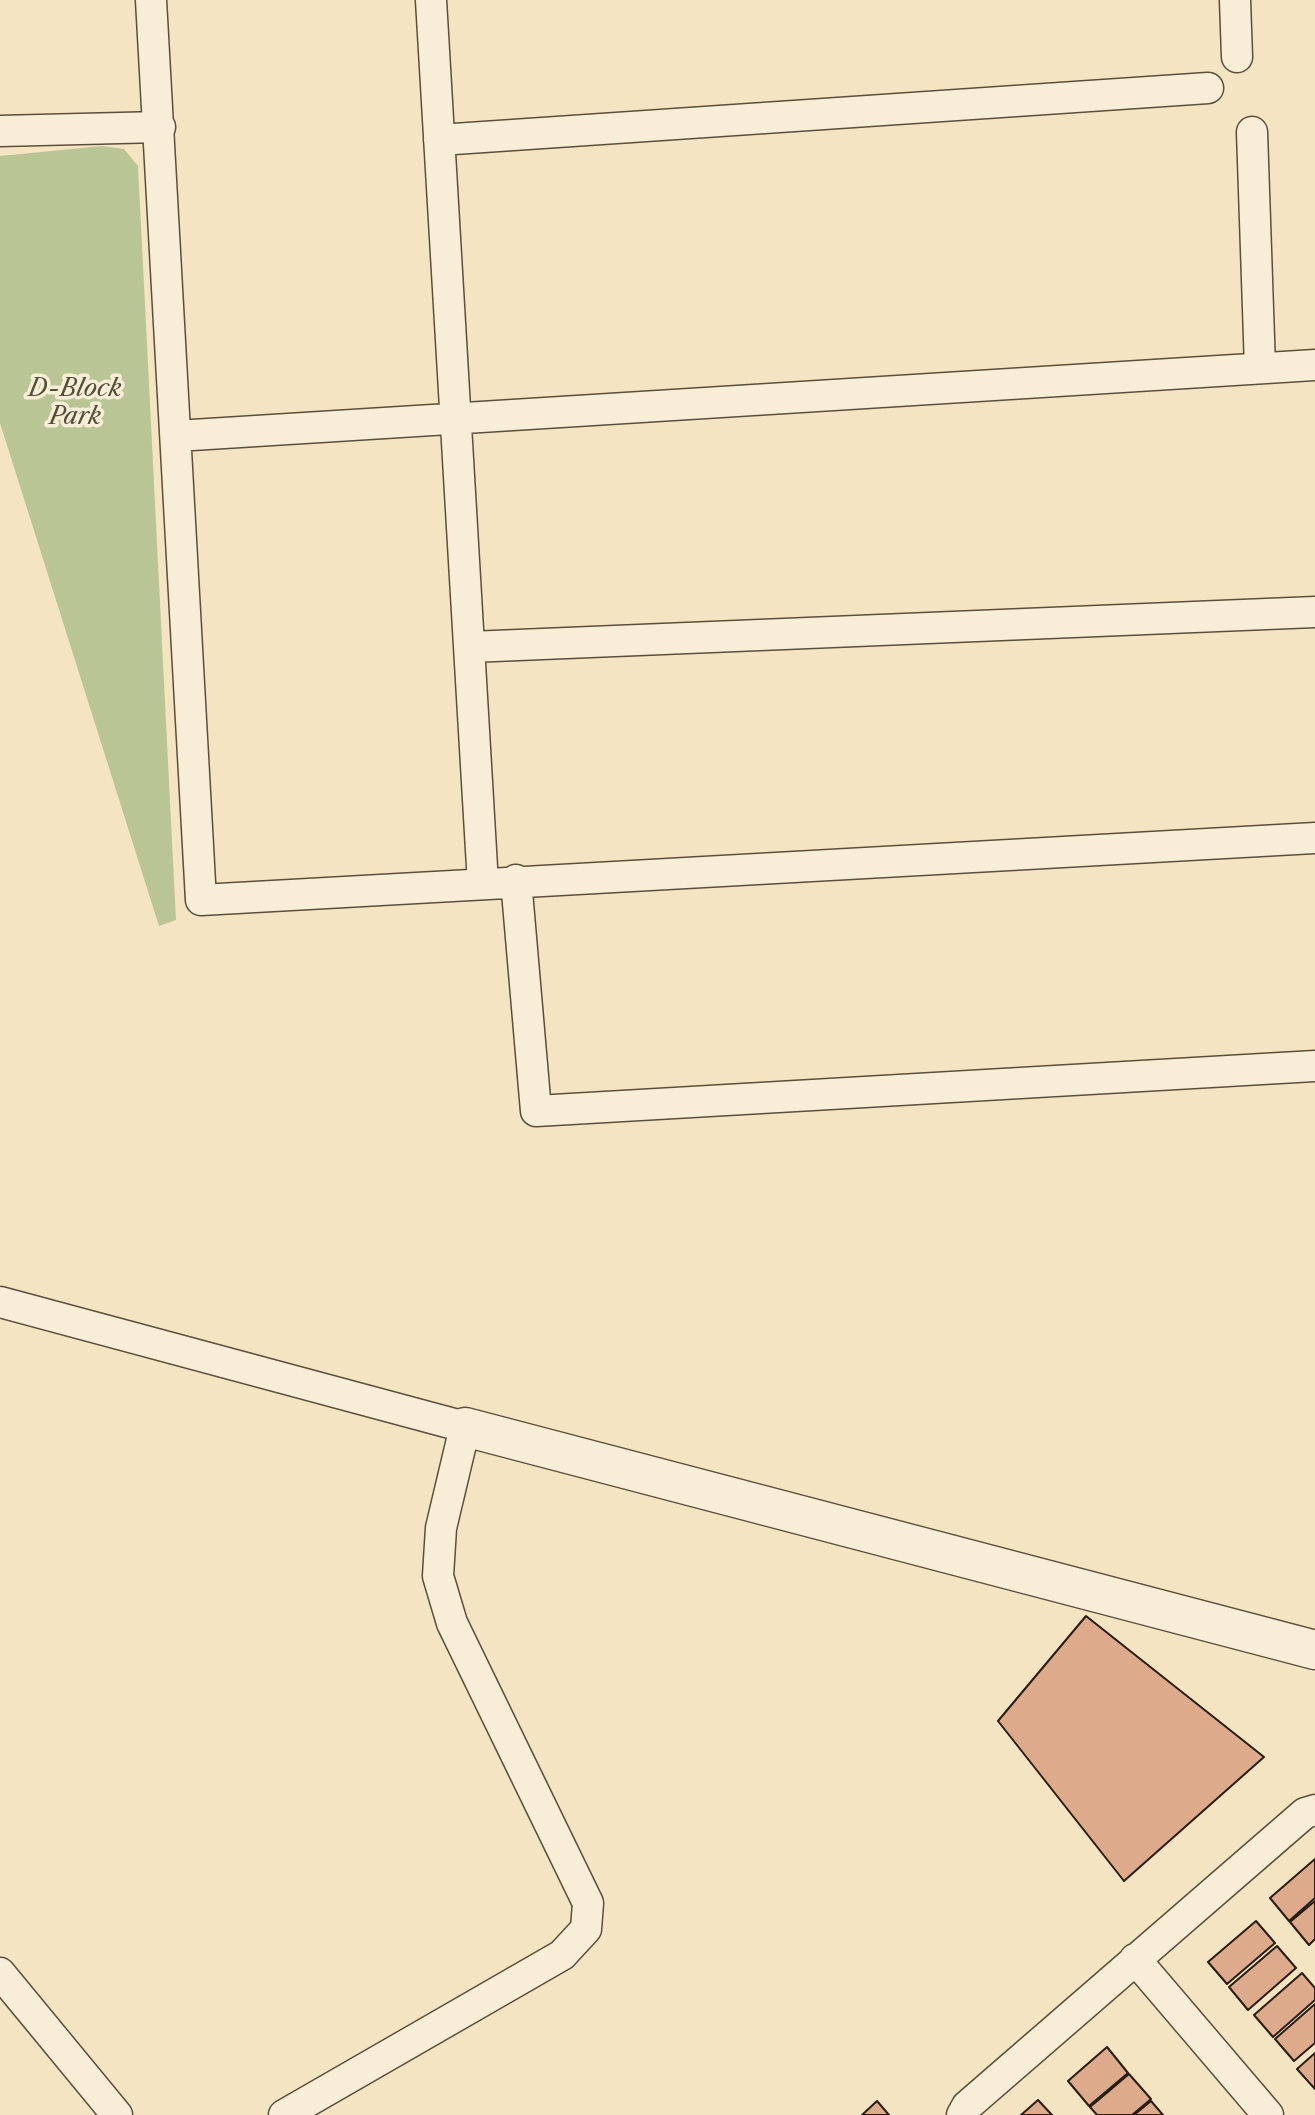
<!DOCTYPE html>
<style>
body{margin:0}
canvas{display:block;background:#f5e4c2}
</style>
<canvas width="1315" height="2115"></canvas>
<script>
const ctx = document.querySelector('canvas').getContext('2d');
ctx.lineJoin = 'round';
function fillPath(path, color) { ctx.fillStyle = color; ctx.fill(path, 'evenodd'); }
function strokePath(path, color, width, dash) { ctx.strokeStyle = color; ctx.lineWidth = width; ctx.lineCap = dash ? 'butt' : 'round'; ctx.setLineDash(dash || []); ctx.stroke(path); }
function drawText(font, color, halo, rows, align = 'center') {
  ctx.font = font + ' "Libre Caslon Text",serif'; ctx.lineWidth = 7; ctx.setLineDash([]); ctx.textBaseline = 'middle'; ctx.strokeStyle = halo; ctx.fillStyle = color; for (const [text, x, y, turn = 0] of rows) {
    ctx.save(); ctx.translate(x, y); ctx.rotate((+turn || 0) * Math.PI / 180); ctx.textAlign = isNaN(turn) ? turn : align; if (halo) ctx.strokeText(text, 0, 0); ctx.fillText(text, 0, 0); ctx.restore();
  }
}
fillPath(new Path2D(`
 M 102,146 L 124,149 L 138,166 L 176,920 L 159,926 L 0,423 L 0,156 Z`), '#bac595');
const building = new Path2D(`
 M 1086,1616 L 1264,1757 L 1124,1881 L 998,1721 Z
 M 1315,1859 L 1315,1898 L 1289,1921 L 1270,1898 Z
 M 1315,1901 L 1315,1939 L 1309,1945 L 1290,1922 Z
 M 1256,1921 L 1275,1943 L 1227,1984 L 1208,1962 Z
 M 1277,1946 L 1296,1968 L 1248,2010 L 1229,1987 Z
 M 1302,1973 L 1315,1988 L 1315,2000 L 1273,2037 L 1254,2015 Z
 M 1315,2004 L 1315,2043 L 1294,2061 L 1275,2039 Z
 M 1107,2047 L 1128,2073 L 1089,2106 L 1068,2081 Z
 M 1315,2053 L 1315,2089 L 1297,2069 Z
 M 1129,2074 L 1151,2099 L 1132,2115 L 1097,2115 L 1090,2107 Z
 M 1038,2100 L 1052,2115 L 1021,2115 Z
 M 877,2101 L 889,2115 L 862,2115 Z
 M 1151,2101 L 1163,2115 L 1134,2115 Z`);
fillPath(building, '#ddaa8c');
strokePath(building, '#291c10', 2);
const minor = new Path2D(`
 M 151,0 L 201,900 L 1315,838
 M 431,0 L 483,884
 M 1235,0 L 1237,57
 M 0,131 L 160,127
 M 1252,132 L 1260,368
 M 439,140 L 1208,88
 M 176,436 L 1315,365
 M 470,647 L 1315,612
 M 516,880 L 536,1111 L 1315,1066
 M 0,1302 L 465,1427 L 441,1528 L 438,1576 L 452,1623 L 588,1903 L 586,1929 L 562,1955 L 284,2115
 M 1135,1959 L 1268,2115
 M 0,1973 L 117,2115
 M 962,2115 L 967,2106 L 1305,1813 L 1315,1810`);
const tertiary = new Path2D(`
 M 465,1427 L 1315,1650`);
strokePath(minor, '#5c4e3c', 33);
strokePath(tertiary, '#5c4e3c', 41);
strokePath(minor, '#f8edd7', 30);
strokePath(tertiary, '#f8edd7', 38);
drawText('italic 24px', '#544f38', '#f8edd7', [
 ["D-Block",75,389],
 ["Park",75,417]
]);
</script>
